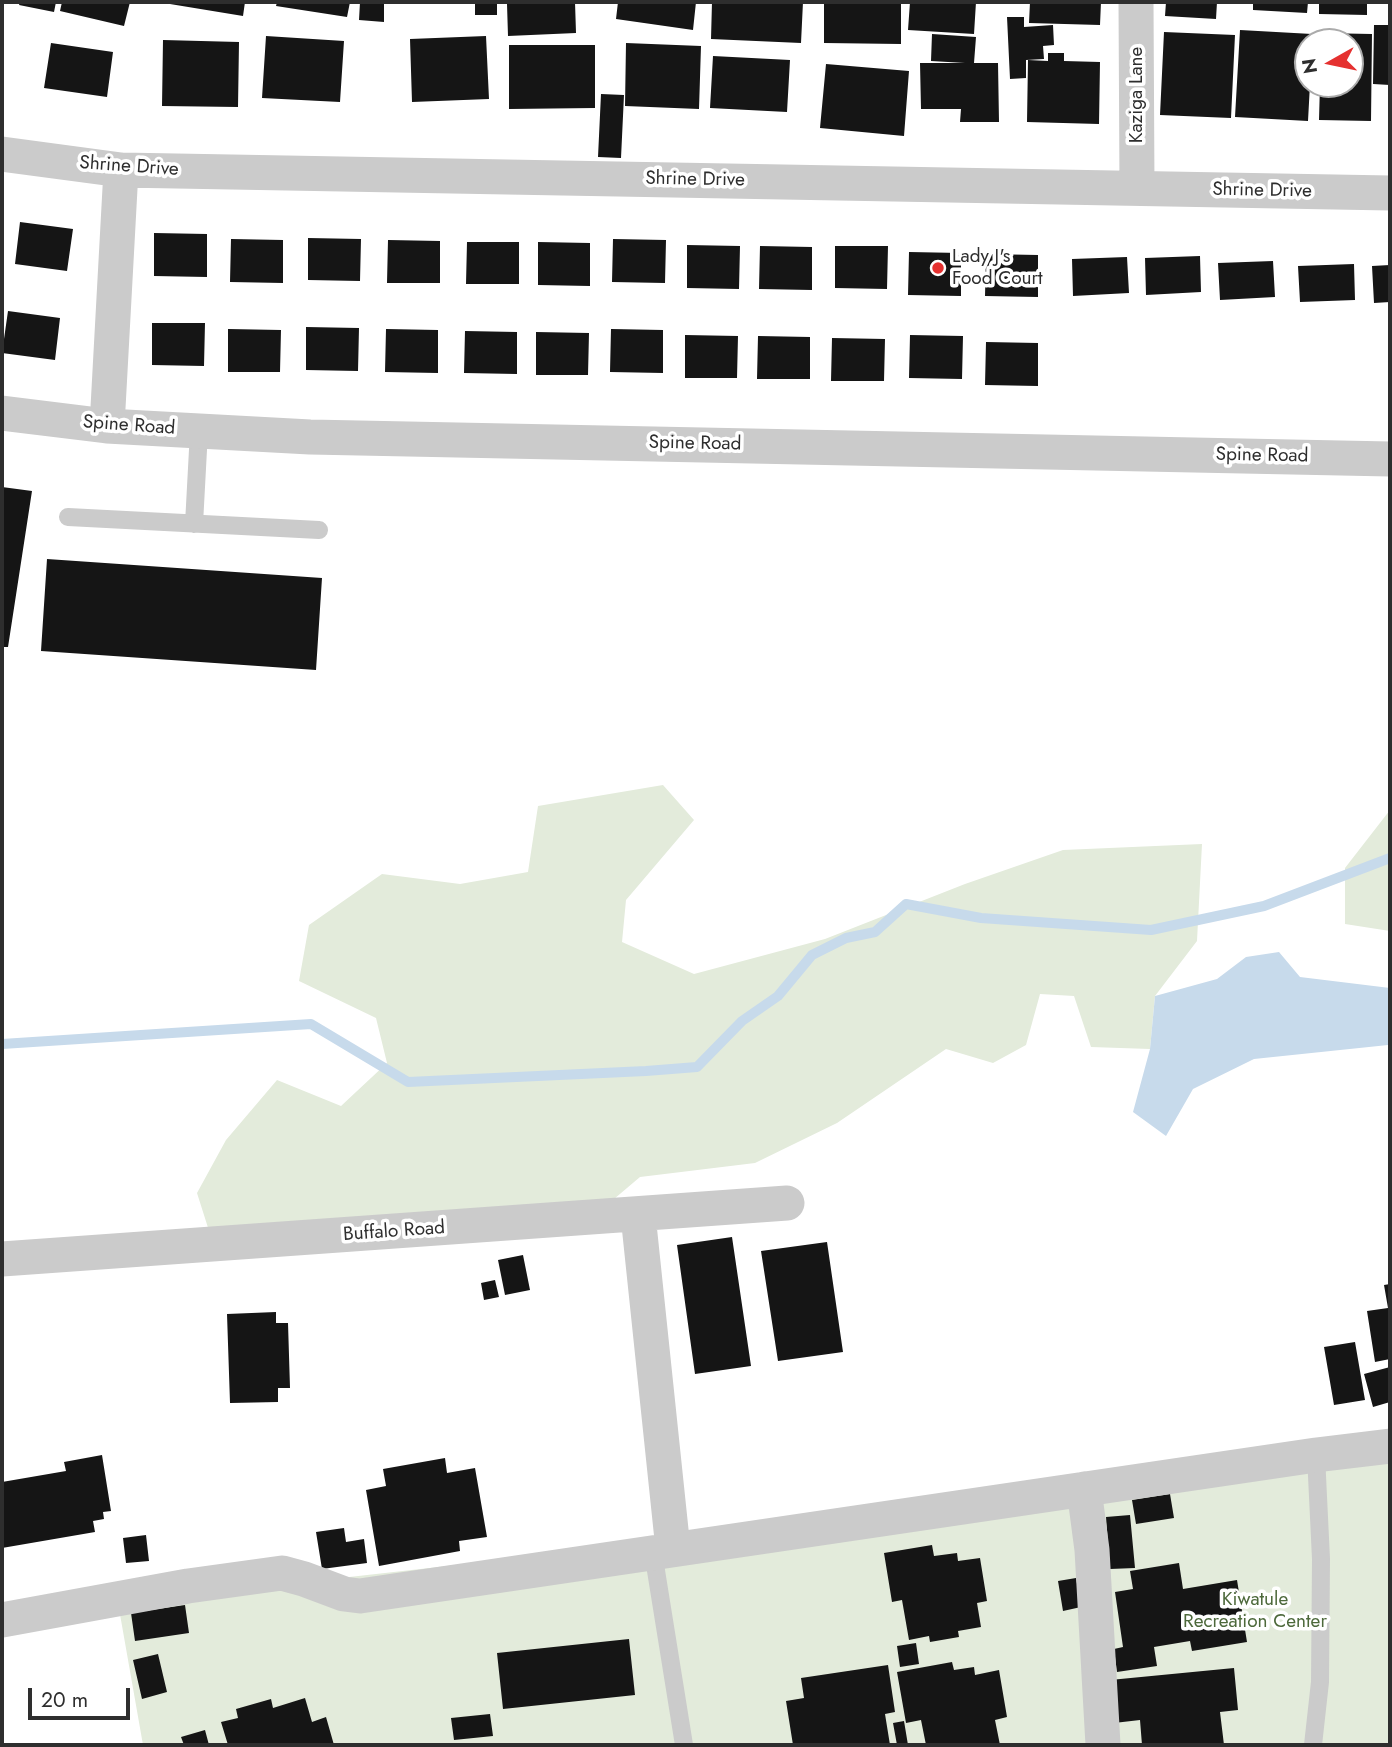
<!DOCTYPE html>
<style>
body{margin:0}
#map{position:relative;width:1392px;height:1747px;overflow:hidden;background:#fff;font-family:Jost,sans-serif}
canvas{display:block}
.frame{position:absolute;inset:0;border:4px solid #2e2e2e;pointer-events:none}
.north{position:absolute;left:1294px;top:28px;width:70px;height:70px;box-sizing:border-box;background:#fff;border:2px solid #ababab;border-radius:50%;rotate:261deg;font-size:19px;font-weight:700;line-height:28px;text-align:center;color:#2e2e2e}
.north::after{content:'';display:block;margin:auto;width:24px;height:32px;background:#e53130;clip-path:polygon(50% 0,100% 100%,50% 72%,0 100%)}
.scale{position:absolute;left:28px;top:1688px;width:102px;height:32px;box-sizing:border-box;border:4px solid #2e2e2e;border-top:0;padding-left:9px;font-size:21px;line-height:24px;white-space:nowrap;color:#2e2e2e;-webkit-text-stroke:5px #fff;paint-order:stroke}
</style>
<div id="map">
<canvas width="1392" height="1747"></canvas>
<div class="frame"></div>
<div class="north">N</div>
<div class="scale">20 m</div>
</div>
<script>
const ctx = document.querySelector('canvas').getContext('2d');
ctx.lineJoin = 'round';
function fillPath(path, color) { ctx.fillStyle = color; ctx.fill(path, 'evenodd'); }
function strokePath(path, color, width, dash) { ctx.strokeStyle = color; ctx.lineWidth = width; ctx.lineCap = dash ? 'butt' : 'round'; ctx.setLineDash(dash || []); ctx.stroke(path); }
function drawText(font, color, halo, rows, align = 'center') {
  ctx.font = font + ' Jost,sans-serif'; ctx.lineWidth = 7; ctx.setLineDash([]); ctx.textBaseline = 'middle'; ctx.strokeStyle = halo; ctx.fillStyle = color; for (const [text, x, y, turn = 0] of rows) {
    ctx.save(); ctx.translate(x, y); ctx.rotate((+turn || 0) * Math.PI / 180); ctx.textAlign = isNaN(turn) ? turn : align; if (halo) ctx.strokeText(text, 0, 0); ctx.fillText(text, 0, 0); ctx.restore();
  }
}
fillPath(new Path2D(`
 M 663,785 L 694,820 L 626,900 L 622,942 L 694,974 L 825,939 L 965,884 L 1063,850 L 1202,844 L 1197,941 L 1155,996 L 1150,1049 L 1091,1047 L 1074,996 L 1040,994 L 1026,1045 L 993,1063 L 946,1049 L 837,1123 L 755,1163 L 640,1177 L 614,1199 L 210,1234 L 197,1193 L 226,1140 L 277,1080 L 341,1106 L 387,1063 L 376,1018 L 299,981 L 309,925 L 382,874 L 460,884 L 528,872 L 538,806 Z
 M 1390,810 L 1390,931 L 1345,924 L 1345,868 Z
 M 1390,1460 L 1390,1745 L 143,1745 L 118,1603 Z`), '#e3ebdb');
fillPath(new Path2D(`
 M 1279,952 L 1300,977 L 1390,988 L 1390,1041 L 1388,1045 L 1254,1059 L 1193,1089 L 1166,1136 L 1133,1112 L 1150,1049 L 1155,996 L 1217,979 L 1246,957 Z`), '#c7daeb');
strokePath(new Path2D(`
 M 2,1044 L 311,1024 L 408,1082 L 646,1071 L 697,1067 L 742,1021 L 778,996 L 812,955 L 846,938 L 875,932 L 906,904 L 981,918 L 1151,930 L 1264,906 L 1390,858`), '#c7daeb', 10);
fillPath(new Path2D(`
 M 20,2 L 56,2 L 54,12 L 19,5 Z
 M 62,2 L 130,2 L 124,26 L 60,11 Z
 M 170,2 L 245,2 L 243,16 L 170,4 Z
 M 277,2 L 350,2 L 347,17 L 276,6 Z
 M 360,2 L 384,2 L 384,22 L 359,20 Z
 M 475,2 L 497,2 L 497,15 L 475,15 Z
 M 569,2 L 575,2 L 576,33 L 508,36 L 507,4 Z
 M 618,2 L 696,2 L 693,30 L 616,19 Z
 M 712,2 L 803,2 L 801,43 L 711,39 Z
 M 824,2 L 901,2 L 901,44 L 824,43 Z
 M 910,2 L 976,2 L 974,34 L 908,30 Z
 M 1030,2 L 1101,2 L 1100,25 L 1029,23 Z
 M 1166,2 L 1217,2 L 1216,19 L 1165,16 Z
 M 1253,2 L 1308,2 L 1307,13 L 1253,10 Z
 M 1319,2 L 1367,2 L 1367,15 L 1319,14 Z
 M 1007,17 L 1024,17 L 1024,27 L 1053,25 L 1054,45 L 1043,46 L 1044,59 L 1026,60 L 1026,78 L 1010,79 Z
 M 1374,25 L 1390,25 L 1390,85 L 1373,84 Z
 M 1240,30 L 1312,34 L 1312,42 L 1308,42 L 1308,84 L 1310,84 L 1308,121 L 1235,117 Z
 M 1164,32 L 1235,35 L 1231,118 L 1160,115 Z
 M 1321,33 L 1372,34 L 1371,121 L 1319,120 L 1320,84 L 1350,84 L 1350,42 L 1321,42 Z
 M 932,34 L 976,37 L 974,63 L 998,63 L 999,122 L 960,122 L 961,109 L 921,109 L 920,63 L 965,63 L 931,61 Z
 M 266,36 L 344,41 L 340,102 L 262,98 Z
 M 486,36 L 489,99 L 412,102 L 410,39 Z
 M 163,40 L 239,42 L 238,107 L 162,106 Z
 M 51,43 L 113,52 L 107,97 L 44,88 Z
 M 626,43 L 701,46 L 699,109 L 625,106 Z
 M 509,45 L 595,45 L 595,108 L 509,109 Z
 M 1048,53 L 1064,53 L 1064,61 L 1100,62 L 1099,124 L 1027,122 L 1028,60 L 1048,61 Z
 M 713,56 L 790,60 L 787,112 L 710,108 Z
 M 826,64 L 909,71 L 904,136 L 820,128 Z
 M 601,94 L 624,95 L 621,158 L 598,157 Z
 M 20,222 L 73,229 L 67,271 L 15,264 Z
 M 154,233 L 207,234 L 207,277 L 154,276 Z
 M 308,238 L 361,239 L 360,281 L 308,280 Z
 M 231,239 L 283,240 L 283,283 L 230,282 Z
 M 613,239 L 666,240 L 665,283 L 612,282 Z
 M 388,240 L 440,241 L 440,283 L 387,283 Z
 M 467,242 L 519,242 L 519,284 L 466,284 Z
 M 538,242 L 590,243 L 590,286 L 538,285 Z
 M 687,245 L 740,246 L 739,289 L 687,288 Z
 M 760,246 L 812,247 L 812,290 L 759,289 Z
 M 835,246 L 888,246 L 887,289 L 835,288 Z
 M 909,252 L 961,253 L 961,296 L 908,295 Z
 M 986,254 L 1038,255 L 1038,297 L 985,296 Z
 M 1200,256 L 1201,292 L 1146,295 L 1145,258 Z
 M 1127,257 L 1129,293 L 1073,296 L 1072,259 Z
 M 1273,261 L 1275,297 L 1220,300 L 1218,263 Z
 M 1354,264 L 1355,300 L 1300,302 L 1298,266 Z
 M 1390,265 L 1390,302 L 1374,303 L 1372,266 Z
 M 8,311 L 60,318 L 55,360 L 2,353 Z
 M 152,323 L 205,323 L 204,366 L 152,365 Z
 M 306,327 L 359,328 L 358,371 L 306,370 Z
 M 228,329 L 281,330 L 280,372 L 228,372 Z
 M 386,329 L 438,330 L 438,373 L 385,372 Z
 M 611,329 L 663,330 L 663,373 L 610,372 Z
 M 465,331 L 517,332 L 517,374 L 464,373 Z
 M 536,332 L 589,333 L 588,375 L 536,375 Z
 M 685,335 L 738,336 L 737,378 L 685,378 Z
 M 910,335 L 963,336 L 962,379 L 909,378 Z
 M 758,336 L 810,337 L 810,379 L 757,379 Z
 M 832,338 L 885,339 L 884,381 L 831,381 Z
 M 986,342 L 1038,343 L 1038,386 L 985,385 Z
 M 2,487 L 32,491 L 8,647 L 2,647 Z
 M 47,559 L 322,578 L 316,670 L 41,651 Z
 M 732,1237 L 751,1366 L 695,1374 L 677,1245 Z
 M 827,1242 L 843,1352 L 778,1361 L 761,1251 Z
 M 523,1255 L 530,1290 L 505,1295 L 498,1260 Z
 M 495,1280 L 499,1297 L 484,1300 L 481,1283 Z
 M 1390,1284 L 1390,1359 L 1375,1362 L 1367,1311 L 1388,1308 L 1384,1285 Z
 M 276,1312 L 276,1323 L 288,1323 L 290,1388 L 278,1388 L 278,1402 L 230,1403 L 227,1314 Z
 M 1355,1342 L 1365,1400 L 1334,1405 L 1324,1347 Z
 M 1390,1367 L 1390,1402 L 1373,1407 L 1364,1374 Z
 M 102,1455 L 111,1511 L 103,1512 L 104,1519 L 93,1521 L 95,1532 L 2,1548 L 2,1482 L 66,1471 L 64,1462 Z
 M 445,1458 L 447,1473 L 475,1468 L 487,1537 L 459,1541 L 460,1551 L 379,1566 L 366,1490 L 386,1486 L 383,1469 Z
 M 1170,1494 L 1174,1518 L 1136,1524 L 1132,1500 Z
 M 1130,1515 L 1135,1568 L 1110,1569 L 1106,1517 Z
 M 344,1528 L 346,1542 L 364,1539 L 367,1563 L 322,1569 L 316,1532 Z
 M 146,1535 L 149,1561 L 126,1563 L 123,1538 Z
 M 932,1545 L 934,1556 L 957,1553 L 958,1561 L 980,1558 L 987,1601 L 977,1603 L 981,1627 L 958,1631 L 959,1637 L 930,1642 L 929,1636 L 909,1640 L 902,1600 L 892,1602 L 884,1553 Z
 M 1179,1563 L 1183,1589 L 1237,1580 L 1247,1642 L 1192,1651 L 1190,1641 L 1154,1647 L 1157,1666 L 1117,1672 L 1114,1649 L 1123,1647 L 1115,1592 L 1133,1589 L 1130,1571 Z
 M 1076,1578 L 1081,1607 L 1063,1611 L 1058,1581 Z
 M 185,1605 L 189,1633 L 135,1641 L 131,1613 Z
 M 629,1639 L 635,1695 L 503,1709 L 497,1653 Z
 M 916,1643 L 919,1664 L 900,1667 L 897,1646 Z
 M 158,1654 L 167,1692 L 142,1699 L 133,1660 Z
 M 952,1662 L 954,1670 L 974,1667 L 975,1675 L 999,1670 L 1007,1717 L 995,1720 L 1000,1745 L 926,1745 L 921,1720 L 906,1723 L 897,1672 Z
 M 888,1665 L 895,1712 L 885,1714 L 890,1745 L 793,1745 L 786,1701 L 804,1698 L 801,1678 Z
 M 1234,1668 L 1238,1710 L 1220,1712 L 1224,1745 L 1142,1745 L 1140,1720 L 1114,1723 L 1110,1680 Z
 M 305,1698 L 312,1722 L 326,1717 L 334,1745 L 228,1745 L 221,1722 L 238,1718 L 236,1709 L 271,1699 L 273,1708 Z
 M 490,1714 L 493,1736 L 454,1740 L 451,1718 Z
 M 904,1721 L 908,1745 L 897,1745 L 893,1723 Z
 M 205,1730 L 209,1745 L 184,1745 L 181,1737 Z`), '#151515');
strokePath(new Path2D(`
 M 68,517 L 319,530
 M 194,524 L 199,431
 M 653,1552 L 684,1745
 M 1313,1745 L 1320,1682 L 1321,1559 L 1316,1455`), '#cbcbcb', 18);
strokePath(new Path2D(`
 M 1136,2 L 1137,188
 M 2,154 L 121,170 L 1390,193
 M 2,413 L 107,426 L 310,437 L 1390,459
 M 107,426 L 121,170
 M 638,1215 L 673,1549
 M 2,1259 L 787,1203
 M 1084,1489 L 1092,1550 L 1103,1745
 M 2,1620 L 188,1586 L 282,1573 L 304,1579 L 344,1594 L 360,1596 L 1316,1455 L 1390,1446`), '#cbcbcb', 35);
for (const [x, y, r, color] of [
 [938,268,7,"#e53130"]
]) { const dot = new Path2D(); dot.arc(x, y, r, 0, 2 * Math.PI); ctx.fillStyle = color; ctx.fill(dot); strokePath(dot, '#fff', 2.5); }
drawText('19px', '#2e2e2e', '#fff', [
 ["Kaziga Lane",1137,95,-90],
 ["Shrine Drive",129,167,4],
 ["Shrine Drive",695,180,1],
 ["Shrine Drive",1262,191,1],
 ["Spine Road",129,426,4],
 ["Spine Road",695,444,1],
 ["Spine Road",1262,456,1],
 ["Buffalo Road",394,1232,-4]
]);
drawText('19px', '#2e2e2e', '#fff', [
 ["Lady J's",952,257],
 ["Food Court",952,279]
], 'left');
drawText('19px', '#4d693b', '#fff', [
 ["Kiwatule",1255,1600],
 ["Recreation Center",1255,1622]
]);
</script>
